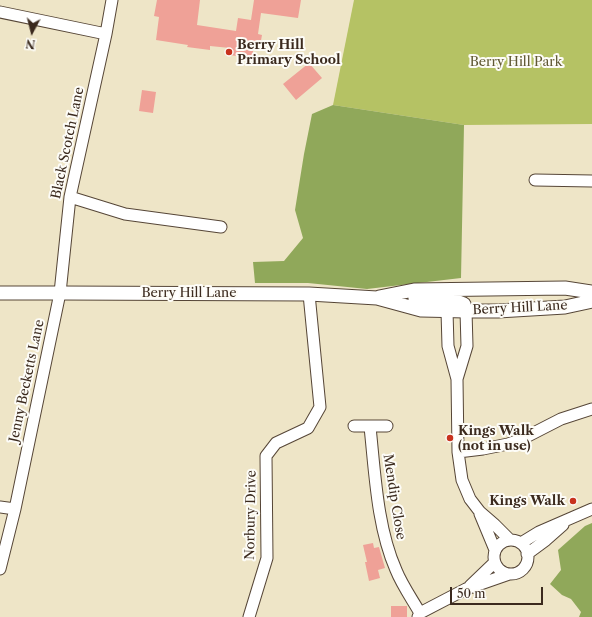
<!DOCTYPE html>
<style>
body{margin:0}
#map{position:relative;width:592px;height:617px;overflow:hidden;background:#eee5c7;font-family:"Libre Caslon Text",serif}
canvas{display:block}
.north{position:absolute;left:12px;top:12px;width:40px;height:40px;-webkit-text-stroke:3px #fdfcf7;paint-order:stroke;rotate:187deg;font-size:11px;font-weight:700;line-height:16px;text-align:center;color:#3b2a1e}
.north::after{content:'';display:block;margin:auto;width:14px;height:18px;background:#3b2a1e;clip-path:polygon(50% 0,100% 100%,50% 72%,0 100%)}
.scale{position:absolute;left:450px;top:587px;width:93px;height:18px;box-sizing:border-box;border:2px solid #3b2a1e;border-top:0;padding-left:5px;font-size:12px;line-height:14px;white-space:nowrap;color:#3b2a1e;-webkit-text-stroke:3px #fdfcf7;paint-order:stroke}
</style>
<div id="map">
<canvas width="592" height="617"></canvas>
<div class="north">N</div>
<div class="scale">50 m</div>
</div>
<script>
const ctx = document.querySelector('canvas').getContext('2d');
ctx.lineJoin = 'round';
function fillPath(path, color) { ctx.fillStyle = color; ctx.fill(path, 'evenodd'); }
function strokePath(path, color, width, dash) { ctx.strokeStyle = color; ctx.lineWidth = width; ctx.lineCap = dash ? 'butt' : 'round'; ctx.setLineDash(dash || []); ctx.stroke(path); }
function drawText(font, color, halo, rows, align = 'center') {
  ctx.font = font + ' "Libre Caslon Text",serif'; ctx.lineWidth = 4; ctx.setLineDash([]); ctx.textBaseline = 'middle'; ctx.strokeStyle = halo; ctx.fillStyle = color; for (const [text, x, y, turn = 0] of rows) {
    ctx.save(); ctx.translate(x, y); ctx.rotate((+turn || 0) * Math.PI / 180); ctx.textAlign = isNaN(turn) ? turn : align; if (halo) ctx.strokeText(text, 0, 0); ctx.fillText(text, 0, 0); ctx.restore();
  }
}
fillPath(new Path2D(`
 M 354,0 L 592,0 L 592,124 L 464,125 L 333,105 Z`), '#b5c264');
fillPath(new Path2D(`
 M 333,105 L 464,125 L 461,278 L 367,289 L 308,283 L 255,283 L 253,262 L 284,261 L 303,238 L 295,210 L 304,154 L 312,114 Z
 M 592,523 L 592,617 L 579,617 L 581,612 L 571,599 L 562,595 L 550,584 L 561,570 L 558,550 L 585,526 Z`), '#90a85a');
fillPath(new Path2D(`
 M 157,0 L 200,0 L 197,25 L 236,31 L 238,18 L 251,20 L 254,0 L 301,0 L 298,18 L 261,13 L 258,34 L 262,35 L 260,46 L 254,45 L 252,58 L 229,55 L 230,48 L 210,46 L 210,50 L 187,47 L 188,45 L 156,40 L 159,17 L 154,16 Z
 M 309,63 L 322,78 L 296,100 L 283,84 Z
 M 142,90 L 156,92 L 153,113 L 139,111 Z
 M 373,543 L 374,548 L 379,547 L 385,568 L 378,570 L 380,578 L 369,581 L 365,562 L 367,562 L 363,545 Z
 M 391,606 L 407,606 L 407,617 L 391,617 Z`), '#efa197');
const minor = new Path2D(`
 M 0,12 L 106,34
 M 535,180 L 592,181
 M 70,197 L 125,214 L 221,227
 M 447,311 L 448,346 L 457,379 L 458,452 L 462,480 L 470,499 L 480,512 L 495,525 L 510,540
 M 457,379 L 467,346 L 466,311
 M 354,426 L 387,426
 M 370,427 C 375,473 377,527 396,570 C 402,585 412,599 420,613
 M 458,452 L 483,449 L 508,444 L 522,439 L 561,419 L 592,409
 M 0,507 L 15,509
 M 480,514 L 495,550
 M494 557a17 17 0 1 1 34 0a17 17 0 1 1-34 0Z
 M 521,543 L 539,532 L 592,509
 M 527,554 L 546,540 L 563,525
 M 0,569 L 15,509 L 60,293 L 70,197 L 106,34 L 112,0
 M 470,586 L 494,563
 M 249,617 L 267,558 L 266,456 L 276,443 L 308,428 L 320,407 L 309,294
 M 418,617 L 420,613 L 466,589 L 509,574`);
const tertiary = new Path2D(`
 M 0,293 L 60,293 L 309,294 L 377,298 L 421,310 L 466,311 L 498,311 L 565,307 L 592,301
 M 379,297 L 414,290 L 565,288 L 592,292
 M 415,299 L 451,299 L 464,304 L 466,311`);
strokePath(minor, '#564637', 13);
strokePath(tertiary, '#564637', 15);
strokePath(minor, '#fff', 11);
strokePath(tertiary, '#fff', 13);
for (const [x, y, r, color] of [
 [229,52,4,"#c8321e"],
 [450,438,4,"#c8321e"],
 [573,501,4,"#c8321e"]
]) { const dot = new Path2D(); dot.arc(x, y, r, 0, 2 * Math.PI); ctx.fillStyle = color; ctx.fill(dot); strokePath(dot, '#fdfcf7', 1.5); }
drawText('bold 13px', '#3b2a1e', '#fdfcf7', [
 ["Berry Hill",237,45],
 ["Primary School",237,60],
 ["Kings Walk",458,431],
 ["(not in use)",458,446],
 ["Kings Walk",565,501,"right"]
], 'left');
drawText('13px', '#605833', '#fdfcf7', [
 ["Berry Hill Park",516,62]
]);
drawText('13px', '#3b2a1e', '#fdfcf7', [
 ["Black Scotch Lane",68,143,-78],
 ["Berry Hill Lane",189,293],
 ["Berry Hill Lane",520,308,-3],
 ["Jenny Becketts Lane",27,381,-78],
 ["Mendip Close",394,497,81],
 ["Norbury Drive",251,515,-89]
]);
</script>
